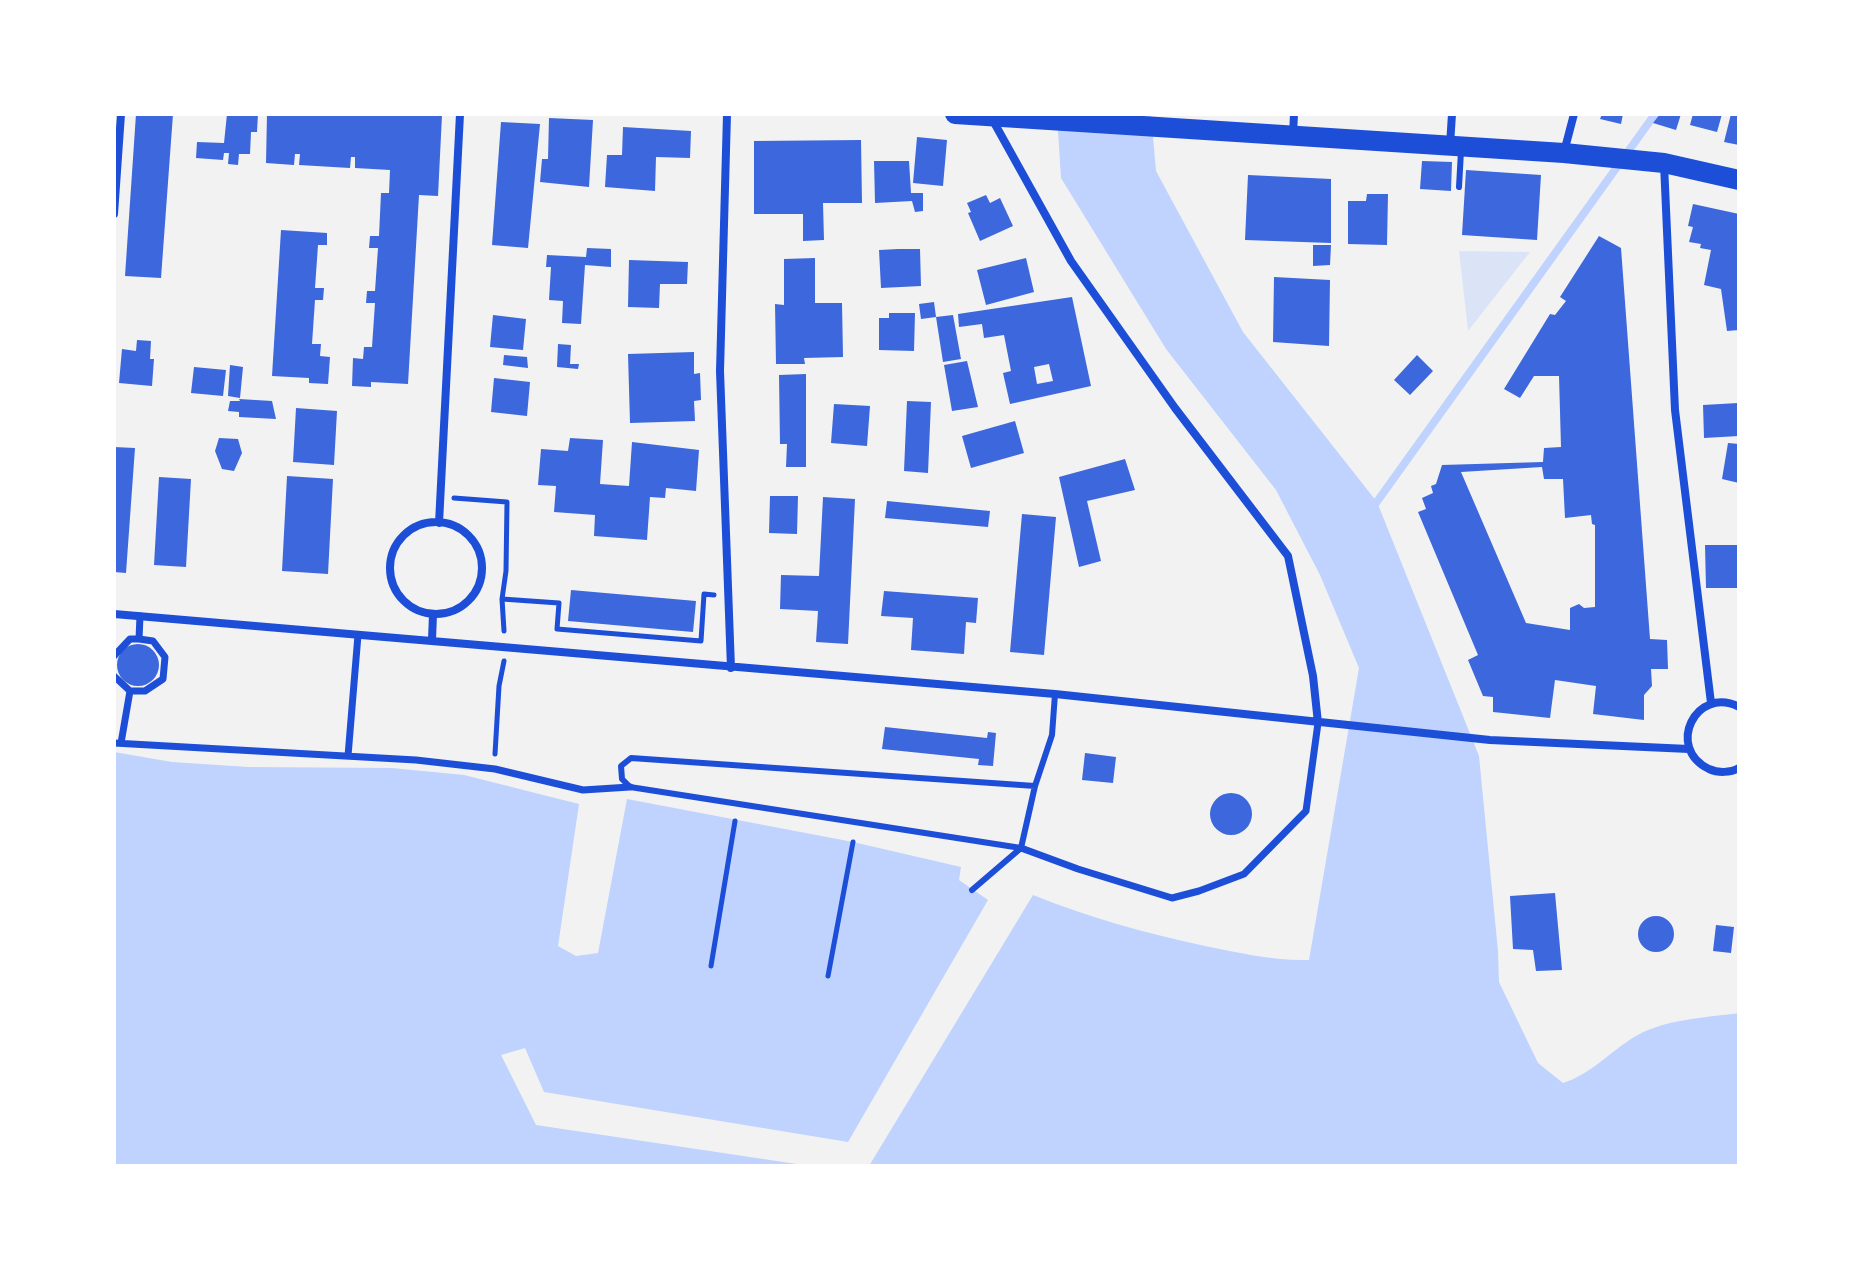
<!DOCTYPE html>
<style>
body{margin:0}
#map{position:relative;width:1853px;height:1280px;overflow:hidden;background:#f2f2f2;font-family:"Noto Sans",sans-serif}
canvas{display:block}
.frame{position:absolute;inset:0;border:116px solid #fff;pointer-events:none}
</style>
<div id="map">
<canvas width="1853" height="1280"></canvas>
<div class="frame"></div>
</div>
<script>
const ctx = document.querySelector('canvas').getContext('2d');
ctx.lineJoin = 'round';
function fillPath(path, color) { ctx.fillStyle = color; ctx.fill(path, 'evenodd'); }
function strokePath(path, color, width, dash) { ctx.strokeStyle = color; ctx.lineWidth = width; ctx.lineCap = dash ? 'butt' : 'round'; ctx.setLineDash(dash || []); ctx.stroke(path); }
fillPath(new Path2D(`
 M 1459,251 L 1530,252 L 1468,331 Z`), '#dbe4f7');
fillPath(new Path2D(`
 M 1057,114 L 1151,114 L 1156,171 L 1243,332 L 1377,502 L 1479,756 L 1498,951 L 1499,982 L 1538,1063 L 1563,1083 C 1589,1075 1608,1054 1631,1039 C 1662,1019 1703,1018 1739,1013 L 1739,1166 L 869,1166 L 1033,895 C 1090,918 1145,933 1205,946 C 1240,953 1273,961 1309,960 L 1359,668 L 1320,575 L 1276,490 L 1166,349 L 1061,178 Z
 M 114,752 L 172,762 L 248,767 L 392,768 L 464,775 L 579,804 L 558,946 L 576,956 L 598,953 L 627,799 L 853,842 L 961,867 L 959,880 L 988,900 L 848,1142 L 544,1092 L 525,1048 L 501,1055 L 536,1125 L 810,1166 L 114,1166 Z`), '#bfd3fe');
strokePath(new Path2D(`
 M 1371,510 L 1655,114`), '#bfd3fe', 8);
fillPath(new Path2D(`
 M 136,114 L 173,114 L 161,278 L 125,276 Z
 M 227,114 L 258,114 L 257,132 L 251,132 L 250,154 L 239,154 L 238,165 L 228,164 L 229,153 L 224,153 L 223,160 L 196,158 L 197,142 L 224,143 Z
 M 267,114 L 442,115 L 438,196 L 419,195 L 408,384 L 371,382 L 371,387 L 352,386 L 353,358 L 363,359 L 364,347 L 372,347 L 375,303 L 366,303 L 367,291 L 375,291 L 378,248 L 369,248 L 370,236 L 379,236 L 381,193 L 389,193 L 390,170 L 355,168 L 355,157 L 351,157 L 350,168 L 299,165 L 300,154 L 295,154 L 294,165 L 266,163 Z
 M 1602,114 L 1623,114 L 1621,124 L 1600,119 Z
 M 1660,114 L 1681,114 L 1676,130 L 1653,123 Z
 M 1693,114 L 1722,114 L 1717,132 L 1690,125 Z
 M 1731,114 L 1739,114 L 1739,145 L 1724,142 Z
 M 549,118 L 593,120 L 589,187 L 540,182 L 542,159 L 548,159 Z
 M 501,122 L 540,124 L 528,248 L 492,245 Z
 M 623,127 L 691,131 L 690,158 L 656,157 L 655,191 L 605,187 L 607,155 L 622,155 Z
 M 917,137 L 947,140 L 943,186 L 913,183 Z
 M 861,140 L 862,203 L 823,203 L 824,240 L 803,241 L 803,214 L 754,214 L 754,141 Z
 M 874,161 L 909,161 L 911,193 L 923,193 L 923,211 L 915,212 L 912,201 L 875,203 Z
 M 1422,161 L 1452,162 L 1451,191 L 1420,189 Z
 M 1466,170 L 1541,175 L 1537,240 L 1462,235 Z
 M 1248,175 L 1331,179 L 1331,243 L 1245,240 Z
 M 1367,194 L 1388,194 L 1387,245 L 1348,244 L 1348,201 L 1366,201 Z
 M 986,195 L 990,203 L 1000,198 L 1013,226 L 980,241 L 968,213 L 971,212 L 967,203 Z
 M 1693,204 L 1739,214 L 1739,330 L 1727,331 L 1721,289 L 1704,285 L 1711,250 L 1700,248 L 1701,244 L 1689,242 L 1693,227 L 1688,226 Z
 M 281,230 L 327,233 L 327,245 L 318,245 L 315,288 L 324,288 L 323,300 L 315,300 L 312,344 L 321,344 L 320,356 L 330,357 L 328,384 L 309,383 L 309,378 L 272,376 Z
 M 1599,236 L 1621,248 L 1650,639 L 1667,640 L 1668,669 L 1651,669 L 1652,686 L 1644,695 L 1644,720 L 1593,714 L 1596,686 L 1555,680 L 1550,718 L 1493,712 L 1493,697 L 1483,696 L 1468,660 L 1478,655 L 1418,512 L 1426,509 L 1422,498 L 1433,493 L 1431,486 L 1436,484 L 1442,465 L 1543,462 L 1544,448 L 1561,447 L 1559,376 L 1534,376 L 1520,398 L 1504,389 L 1550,314 L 1555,315 L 1566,301 L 1560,297 ZM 1542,467 L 1544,479 L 1563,479 L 1565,518 L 1591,515 L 1592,524 L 1595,525 L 1595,607 L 1584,608 L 1579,604 L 1570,608 L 1570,630 L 1526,623 L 1461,472 Z
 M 1313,245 L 1331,245 L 1330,265 L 1313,266 Z
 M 587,248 L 611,249 L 611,267 L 585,265 L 581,324 L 562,323 L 563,301 L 549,300 L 551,267 L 546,267 L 547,255 L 586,257 Z
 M 898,249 L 920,249 L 921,286 L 881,288 L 879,250 Z
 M 815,258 L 815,303 L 842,303 L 843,357 L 804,358 L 805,364 L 776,364 L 775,304 L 784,305 L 784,259 Z
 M 1026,258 L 1034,292 L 986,305 L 977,270 Z
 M 629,260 L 688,262 L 687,284 L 660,284 L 659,308 L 628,307 Z
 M 1274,277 L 1330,280 L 1329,346 L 1273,342 Z
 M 1072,297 L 1091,386 L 1010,404 L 1003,373 L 1011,371 L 1004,335 L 984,338 L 982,324 L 959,327 L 958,314 ZM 1049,364 L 1053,381 L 1037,384 L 1034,367 Z
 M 934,302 L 936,317 L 921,319 L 919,304 Z
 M 889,313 L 915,313 L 914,351 L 879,350 L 879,318 L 889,318 Z
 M 493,315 L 526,319 L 523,350 L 490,347 Z
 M 953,315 L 961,359 L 943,362 L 936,317 Z
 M 137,340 L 151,341 L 150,359 L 154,359 L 152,386 L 119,383 L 122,349 L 136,351 Z
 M 558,344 L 571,345 L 570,364 L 579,364 L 578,369 L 557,367 Z
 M 694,352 L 694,374 L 700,373 L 701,400 L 694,401 L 695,421 L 630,423 L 628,354 Z
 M 504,355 L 527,357 L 528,368 L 503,365 Z
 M 1417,355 L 1433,371 L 1410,395 L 1394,380 Z
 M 967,361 L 978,407 L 952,411 L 944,365 Z
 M 230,365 L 243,367 L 240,398 L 228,396 Z
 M 194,367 L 226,370 L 223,396 L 191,393 Z
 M 806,374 L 806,467 L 786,467 L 787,444 L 780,444 L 779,375 Z
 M 494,378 L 530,382 L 527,416 L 491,412 Z
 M 239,399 L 272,401 L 276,419 L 239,417 L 239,412 L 228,411 L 230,401 L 240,401 Z
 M 907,401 L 931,402 L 928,473 L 904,471 Z
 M 1738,403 L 1739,436 L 1704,438 L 1703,405 Z
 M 834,404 L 870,406 L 867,446 L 831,443 Z
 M 296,408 L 337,411 L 334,465 L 293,462 Z
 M 1015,421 L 1024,453 L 971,468 L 962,436 Z
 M 219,438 L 238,439 L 242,453 L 234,471 L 222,469 L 215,451 Z
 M 570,438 L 603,440 L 600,484 L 629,486 L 632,442 L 699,450 L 696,491 L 666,488 L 665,498 L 650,497 L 647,540 L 594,536 L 595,515 L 554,512 L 556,486 L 538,485 L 541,449 L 568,451 Z
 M 1728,443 L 1739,444 L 1739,483 L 1722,479 Z
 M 114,447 L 135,448 L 126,573 L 114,572 Z
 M 1125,459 L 1135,490 L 1087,501 L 1101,561 L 1079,567 L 1059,477 Z
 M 287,476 L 333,479 L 328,574 L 282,571 Z
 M 159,477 L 191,479 L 186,567 L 154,565 Z
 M 770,496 L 798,496 L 797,534 L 769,533 Z
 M 823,497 L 855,499 L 848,644 L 816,642 L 818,611 L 780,609 L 781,575 L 819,576 Z
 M 887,501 L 990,511 L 988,527 L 885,518 Z
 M 1022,514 L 1056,517 L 1044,655 L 1010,652 Z
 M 1705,545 L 1739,545 L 1739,588 L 1706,588 Z
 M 571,590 L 696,601 L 693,632 L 568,621 Z
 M 884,591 L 978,598 L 976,623 L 966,622 L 964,654 L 911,650 L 913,618 L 881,616 Z
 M117 665a21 21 0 1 1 42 0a21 21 0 1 1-42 0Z
 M 885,727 L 987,738 L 988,732 L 996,733 L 993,766 L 978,765 L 979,759 L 882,749 Z
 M 1085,753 L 1116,757 L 1113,783 L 1082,780 Z
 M1210 814a21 21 0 1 1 42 0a21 21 0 1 1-42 0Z
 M 1555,893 L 1562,970 L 1536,971 L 1533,950 L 1513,949 L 1510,896 Z
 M1638 934a18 18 0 1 1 36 0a18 18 0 1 1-36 0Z
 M 1716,925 L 1734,927 L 1731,953 L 1713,951 Z`), '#3d67dc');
strokePath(new Path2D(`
 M 454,498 L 507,502 L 506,571 L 502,599 L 504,631
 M 502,599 L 559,603 L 557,629 L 701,641 L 704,594 L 714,595
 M 495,754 L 499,686 L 504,661
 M 711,966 L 735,821
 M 828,976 L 853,842`), '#1d4ed8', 5);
strokePath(new Path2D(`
 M 1459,187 L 1461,151
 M 1035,786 L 631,758 L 621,766 L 622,779 L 630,787 L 1021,848 L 1035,786 L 1052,735 L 1055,694
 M 972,890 L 1021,848`), '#1d4ed8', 6);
strokePath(new Path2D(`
 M 114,656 L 130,639 L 139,639 L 140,616
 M 114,676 L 130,691 L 121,743
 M 130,691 L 145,691 L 163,679 L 165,657 L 153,641 L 139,639
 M 114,743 L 416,760 L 495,769 L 583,790 L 630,787
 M 348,756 L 358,635
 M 1021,848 L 1078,869 L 1172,898 L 1199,891 L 1244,874 L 1306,811 L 1318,723`), '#1d4ed8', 7);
strokePath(new Path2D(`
 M 727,114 L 720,371 L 731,668
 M 991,117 L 1071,261 L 1175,408 L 1288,556 L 1313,676 L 1318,723
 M 1293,135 L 1294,114
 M 1450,145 L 1452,114
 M 1564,152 L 1574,114
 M 1664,164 L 1675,410 L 1711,703
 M 114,214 L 121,114
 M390 568a46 46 0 1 1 92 0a46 46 0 1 1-92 0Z
 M 439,523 L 460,114
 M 114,614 L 1055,694 L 1490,740 L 1689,749
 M 432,640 L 433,614
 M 1739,707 C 1696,685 1665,748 1709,769 C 1718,773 1730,773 1739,768`), '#1d4ed8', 8);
strokePath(new Path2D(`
 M 955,114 L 1564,153 L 1664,163 L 1739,180`), '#1d4ed8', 20);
</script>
